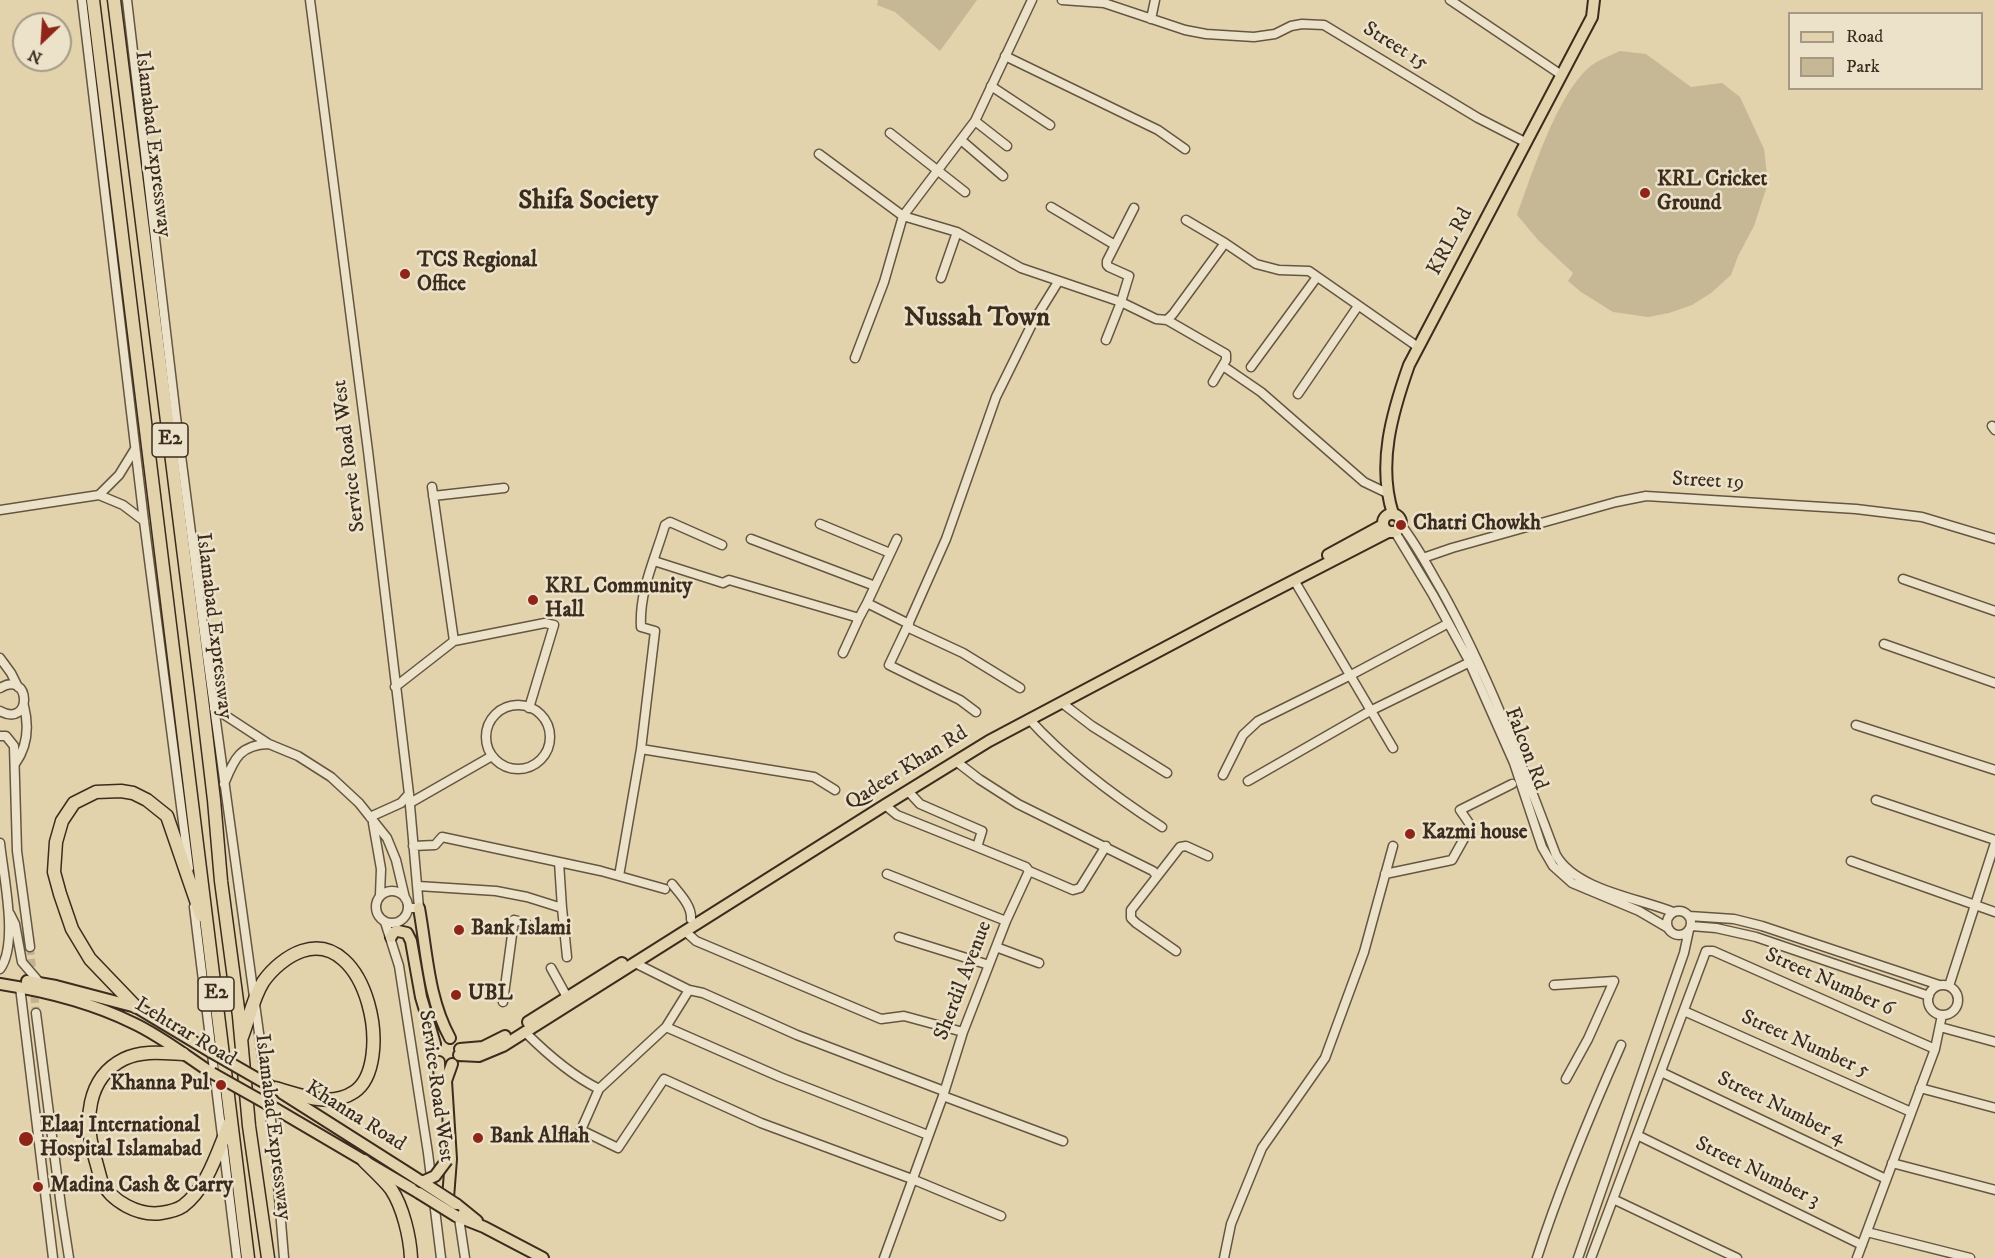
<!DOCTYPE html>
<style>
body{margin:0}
#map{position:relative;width:1995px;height:1258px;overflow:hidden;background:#e2d3ad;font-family:"IM FELL DW Pica",serif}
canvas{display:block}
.legend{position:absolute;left:1788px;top:12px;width:195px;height:78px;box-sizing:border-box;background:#ece2ca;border:2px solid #a59985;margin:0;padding:8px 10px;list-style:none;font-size:18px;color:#3b2c1e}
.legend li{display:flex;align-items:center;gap:12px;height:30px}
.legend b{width:30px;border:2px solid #a59985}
.north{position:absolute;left:12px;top:12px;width:60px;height:60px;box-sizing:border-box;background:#ece2ca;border:2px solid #a59985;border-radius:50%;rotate:205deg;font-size:16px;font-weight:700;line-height:24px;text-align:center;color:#3b2c1e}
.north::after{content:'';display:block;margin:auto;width:21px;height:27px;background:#8f2418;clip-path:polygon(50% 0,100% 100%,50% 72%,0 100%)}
</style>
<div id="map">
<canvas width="1995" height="1258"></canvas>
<ul class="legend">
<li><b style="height:8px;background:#e2d3ad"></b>Road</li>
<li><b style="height:16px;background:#c6b795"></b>Park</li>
</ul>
<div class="north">N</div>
</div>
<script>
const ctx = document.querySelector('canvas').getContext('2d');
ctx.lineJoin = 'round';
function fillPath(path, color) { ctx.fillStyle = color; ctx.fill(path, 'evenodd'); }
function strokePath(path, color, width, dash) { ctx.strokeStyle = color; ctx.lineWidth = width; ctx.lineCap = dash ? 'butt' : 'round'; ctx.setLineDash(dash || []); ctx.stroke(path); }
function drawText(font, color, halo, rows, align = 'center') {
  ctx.font = font + ' "IM FELL DW Pica",serif'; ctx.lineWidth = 5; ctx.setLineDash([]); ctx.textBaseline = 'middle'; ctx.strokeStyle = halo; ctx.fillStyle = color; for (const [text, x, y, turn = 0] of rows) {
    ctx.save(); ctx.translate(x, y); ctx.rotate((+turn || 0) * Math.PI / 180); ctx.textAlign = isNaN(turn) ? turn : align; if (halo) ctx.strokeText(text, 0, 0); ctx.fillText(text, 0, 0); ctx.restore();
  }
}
fillPath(new Path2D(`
 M 878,0 L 977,0 L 940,51 L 895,12 L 877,5 Z
 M 1620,51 L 1646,54 L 1691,87 L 1722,83 L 1740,97 L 1764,149 L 1768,183 L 1754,226 L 1738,256 L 1731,275 L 1711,293 L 1692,305 L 1669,313 L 1648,317 L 1613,312 L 1581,292 L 1568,281 L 1573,273 L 1539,241 L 1517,215 C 1532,175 1559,86 1595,63 C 1603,58 1612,55 1620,51 Z`), '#c6b795');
strokePath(new Path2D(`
 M 30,947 L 36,1013`), '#c1b290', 8, [8, 4]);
const minor = new Path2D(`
 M 82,0 L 144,521 L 189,868
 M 127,0 L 176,417 L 207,656 L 275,1149 L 284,1258
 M 310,0 L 368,451 L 409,794 L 419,908 L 408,908
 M 1032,0 L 975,121 L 903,216 L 957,232 L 1021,268 L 1121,302 L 1156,319 L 1167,320 L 1226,354 L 1226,360 L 1213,382
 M 1062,0 L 1104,3 L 1185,30 L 1206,34 L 1254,37 L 1275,34 L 1291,26 L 1302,24 L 1324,25 L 1478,118 L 1525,142
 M 1450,0 L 1560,74
 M 1151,19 L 1155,0
 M 1005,56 L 1158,130 L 1185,149
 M 991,86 L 1050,125
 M 975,121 L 1007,146
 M 890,133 L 965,192
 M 961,140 L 1003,176
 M 819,154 L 903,216 L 884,282 L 855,358
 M 1051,207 L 1115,245
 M 1186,220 L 1225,243
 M 941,278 L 957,232
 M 1167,320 L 1173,314 L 1225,243 L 1256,264 L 1279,270 L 1309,271 L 1418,347
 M 1106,340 L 1121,302 L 1129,276 L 1109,267 L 1107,265 L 1107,261 L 1134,208
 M 1223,366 L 1261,392 L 1364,482 L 1387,493
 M 1251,367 L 1317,277
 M 1298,394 L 1358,306
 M 1992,426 L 1995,430
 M 99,495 L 119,475 L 135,449
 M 433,496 L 504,488
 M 0,510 L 99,495 L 123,505 L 144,521
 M 820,524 L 890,553
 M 1401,525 C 1417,545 1429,569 1442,591 C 1489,676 1522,765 1556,855 C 1576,890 1638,898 1673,912
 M 1395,532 L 1433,595 L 1467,657 L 1514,763 L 1542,847 L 1553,866 L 1572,883 L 1639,911 L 1668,928
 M 751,539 L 875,586
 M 1423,558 L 1452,548 L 1616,502 L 1646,496 L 1856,509 L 1922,517 L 1995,539
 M 654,561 L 723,583 L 729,580 L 859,618 L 867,603 L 909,624
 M 1903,579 L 1995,611
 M 1294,580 L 1393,748
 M 867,603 L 897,539
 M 907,627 L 889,665 L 960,700 L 976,712
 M 454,641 L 545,623 L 554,625 L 529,708
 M 1884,644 L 1995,683
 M 843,653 L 859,618
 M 0,658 L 11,673 L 18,687
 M 395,687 L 454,641 L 432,487
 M 0,688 C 31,669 33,729 0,711
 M 1020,688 L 963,653 L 907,627 L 946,539 L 996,397 L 1032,324 L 1058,282
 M 1062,703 L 1092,726 L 1167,773
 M486 737a32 32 0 1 1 64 0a32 32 0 1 1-64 0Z
 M 214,708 L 269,744 L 298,756 L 331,777 L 359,803 L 387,838 L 396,860 L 405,898
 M 1029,719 C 1068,762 1114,796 1162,827
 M 1856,725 L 1995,770
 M 0,736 L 6,736 L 14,746 L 17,851 L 30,947
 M 641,749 L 814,777 L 835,790
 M 957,762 L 979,779 L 1018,804 L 1153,871 L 1156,875
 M 15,764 C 28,746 29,726 24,706
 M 1223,775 L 1243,735 L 1258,721 L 1351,675 L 1445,625
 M 1248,781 L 1370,711 L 1466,664
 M 224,784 C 234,760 239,745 268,744
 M 1876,800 L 1995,840
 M 410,803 L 492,756
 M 885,805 L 897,815 L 977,847
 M 370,817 L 401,803 L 409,794
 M 373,823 L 381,869 L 380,895
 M 0,843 C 3,874 19,944 0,969
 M 413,846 L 435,845 L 442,837 L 601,871 L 665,889
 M 1851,861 L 1995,912
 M 559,862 L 562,908
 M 1029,871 L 1073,890 L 1080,888 L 1106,846
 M 887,874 L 1006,921
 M 1385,874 L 1452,860 L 1471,826 L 1460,810 L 1512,784
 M 619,876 L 641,749 L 655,631 L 641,627 C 639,591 655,559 665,525 L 670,522 L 722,545
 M 672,884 C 680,894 692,906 691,919
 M 418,886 L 496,891 L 527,897 L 562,908 L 567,957
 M376 907a16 16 0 1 1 32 0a16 16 0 1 1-32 0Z
 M 194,907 L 237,1258
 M1667 923a12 12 0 1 1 24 0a12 12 0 1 1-24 0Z
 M 10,914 L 15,924 L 22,962 L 40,983
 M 1689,916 L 1734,919 L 1762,926 L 1939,985
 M 385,922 L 399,966 L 428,1153 L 441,1258
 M 1691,926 L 1716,928 L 1756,937 L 1929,996
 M 685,931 L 696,941 L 881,1019 L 904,1016 L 963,1032
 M 899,937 L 989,965
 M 996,947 L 1039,963
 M 1176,951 L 1136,923 L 1131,918 L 1131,910 L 1180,847 L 1186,846 L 1208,856
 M 635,963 L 689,990 L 703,993 L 797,1035 L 944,1091
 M 551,968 L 567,997
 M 1554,985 L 1614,981 L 1588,1039 L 1566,1079
 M1928 1000a15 15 0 1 1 30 0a15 15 0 1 1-30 0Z
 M 1949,986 L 1995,843
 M 20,987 L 53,1258
 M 689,990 L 666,1027 L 599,1089 L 581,1130 L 618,1148 L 664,1079 L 761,1123 L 912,1179 L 1001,1216
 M 503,1002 L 514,920 L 526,923
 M 1684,1011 L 1911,1112
 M 36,1013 L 61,1206 L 69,1258
 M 666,1027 L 780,1077 L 928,1135
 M 1940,1027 L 1995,1042
 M 525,1032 C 547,1054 571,1075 599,1089
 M 1661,1072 L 1886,1179
 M 1920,1088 L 1995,1108
 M 943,1096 L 1063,1141
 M 1637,1135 L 1862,1245
 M 1892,1163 L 1995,1190
 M 1613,1199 L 1737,1258
 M 459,1218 L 465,1258
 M 1867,1232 L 1970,1258
 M 884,1258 L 943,1096 L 963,1032 L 1006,921 L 1029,871 L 1026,867 L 977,847 L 982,831 L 920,804 L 908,791
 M 1224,1258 L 1231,1224 L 1262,1148 L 1325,1058 L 1364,952 L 1393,846
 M 1537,1258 C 1560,1186 1590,1115 1621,1045
 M 1578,1258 L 1684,953 L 1689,930
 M 1591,1258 L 1706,951 L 1713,951 L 1935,1049
 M 1857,1258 L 1935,1049 L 1942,1015`);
const major = new Path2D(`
 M1383 523a9 9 0 1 1 18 0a9 9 0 1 1-18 0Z
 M 1393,514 C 1377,464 1392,413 1409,365 L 1592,17 L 1594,0
 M 1328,555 L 1383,525
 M 419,908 C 427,952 428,998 450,1038
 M 391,937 L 394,932 L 398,931 L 407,933 L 411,941 L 421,997 L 435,1044
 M 27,981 L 56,986 L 136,1007 L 211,1052
 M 0,984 C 45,991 92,1003 133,1023 C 161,1036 186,1056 212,1073
 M 528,1022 L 622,963
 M 460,1049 L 483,1047 L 505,1036
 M 459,1055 L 479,1056 L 503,1046 L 885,805 L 989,741 L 1221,618 L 1388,532
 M 439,1062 L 440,1091
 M 282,1093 L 419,1180
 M 276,1109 L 419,1193
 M 448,1198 L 451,1159 L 446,1081 L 452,1064
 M 456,1204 L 477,1221
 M 456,1216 L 484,1227 L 543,1258`);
const highway = new Path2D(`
 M 93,0 L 248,1258
 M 114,0 L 202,699 L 214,800 L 221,881 L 239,1016 L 249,1126 L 268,1258
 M 136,1007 L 90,959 L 72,929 L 60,894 L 54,872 L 56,842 L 62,821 L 74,803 L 96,792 L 121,791 L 133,793 L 147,800 L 167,816 L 201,915
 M 242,1037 C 249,1019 253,998 263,982 C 272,969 287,956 302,951 C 368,929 395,1065 354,1092 C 330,1108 300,1095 275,1088
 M 183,1054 C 164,1053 142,1050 124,1059 C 86,1078 84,1122 95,1158 C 97,1165 99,1173 101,1180 C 111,1202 139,1216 161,1213 C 168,1212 177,1210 183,1206 C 209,1186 218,1149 231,1120
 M 364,1161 C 373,1170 383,1179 391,1189 C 403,1207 410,1237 411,1258`);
strokePath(minor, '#655642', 11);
strokePath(major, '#3b2c1e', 14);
strokePath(highway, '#3b2c1e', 15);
strokePath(minor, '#ece2ca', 8);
strokePath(major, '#e2d3ad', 10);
strokePath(highway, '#e2d3ad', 12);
const majorBridge = new Path2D(`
 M 211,1052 L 272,1087
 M 212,1073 L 276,1109
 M 419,1180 L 456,1204
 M 422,1182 L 435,1176 L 447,1160
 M 419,1193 L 456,1216`);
strokePath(majorBridge, '#3b2c1e', 14, []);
strokePath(majorBridge, '#e2d3ad', 10);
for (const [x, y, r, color] of [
 [1645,193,6,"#8f2418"],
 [405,274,6,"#8f2418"],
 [1401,525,6,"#8f2418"],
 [533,600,6,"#8f2418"],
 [1410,834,6,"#8f2418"],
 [459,930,6,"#8f2418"],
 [456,995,6,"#8f2418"],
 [221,1085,6,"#8f2418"],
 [478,1138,6,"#8f2418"],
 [26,1139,8,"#8f2418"],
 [38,1187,6,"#8f2418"]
]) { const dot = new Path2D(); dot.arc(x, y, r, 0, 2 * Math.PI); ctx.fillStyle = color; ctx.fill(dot); strokePath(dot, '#ece2ca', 2); }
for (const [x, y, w] of [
 [170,440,36],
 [216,994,36]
]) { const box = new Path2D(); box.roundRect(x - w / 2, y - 17, w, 34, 4.5); ctx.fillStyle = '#ece2ca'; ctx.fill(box); strokePath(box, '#3b2c1e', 1.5); }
drawText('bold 20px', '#3b2c1e', null, [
 ["E2",170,440],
 ["E2",216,994]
]);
drawText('21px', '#3b2c1e', '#ece2ca', [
 ["Street 15",1395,47,32],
 ["Islamabad Expressway",152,144,83],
 ["KRL Rd",1451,242,-62],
 ["Service Road West",350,456,-97],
 ["Street 19",1708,482,3],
 ["Islamabad Expressway",213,626,83],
 ["Falcon Rd",1525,749,69],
 ["Qadeer Khan Rd",907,769,-32],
 ["Sherdil Avenue",964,981,-69],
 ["Street Number 6",1829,983,24],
 ["Lehtrar Road",185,1033,31],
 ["Street Number 5",1805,1045,24],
 ["Service Road West",435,1086,82],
 ["Street Number 4",1781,1109,26],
 ["Khanna Road",355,1117,32],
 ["Islamabad Expressway",272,1127,83],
 ["Street Number 3",1757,1173,26]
]);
drawText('bold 21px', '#3b2c1e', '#ece2ca', [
 ["KRL Cricket",1657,181],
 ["Ground",1657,205],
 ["TCS Regional",417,262],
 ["Office",417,286],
 ["Chatri Chowkh",1413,525],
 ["KRL Community",545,588],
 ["Hall",545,612],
 ["Kazmi house",1422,834],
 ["Bank Islami",471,930],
 ["UBL",468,995],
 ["Khanna Pul",209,1085,"right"],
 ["Elaaj International",40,1127],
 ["Hospital Islamabad",40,1151],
 ["Bank Alflah",490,1138],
 ["Madina Cash & Carry",50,1187]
], 'left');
drawText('bold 27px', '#3b2c1e', '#ece2ca', [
 ["Shifa Society",588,202],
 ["Nussah Town",977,319]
]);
</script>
